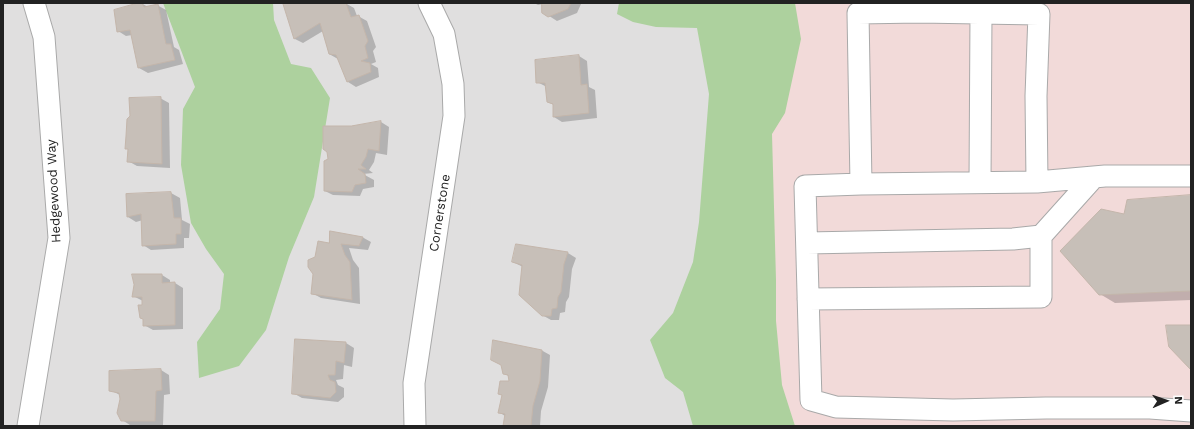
<!DOCTYPE html>
<style>
body{margin:0}
#map{position:relative;width:1194px;height:429px;overflow:hidden;background:#f2efe9;font-family:"Work Sans",sans-serif}
canvas{display:block}
.frame{position:absolute;inset:0;border:4px solid #222;pointer-events:none}
.north{position:absolute;left:1146px;top:381px;width:40px;height:40px;-webkit-text-stroke:3px #fff;paint-order:stroke;rotate:88deg;font-size:11px;font-weight:700;line-height:16px;text-align:center;color:#222}
.north::after{content:'';display:block;margin:auto;width:14px;height:18px;background:#222;clip-path:polygon(50% 0,100% 100%,50% 72%,0 100%)}
</style>
<div id="map">
<canvas width="1194" height="429"></canvas>
<div class="frame"></div>
<div class="north">N</div>
</div>
<script>
const ctx = document.querySelector('canvas').getContext('2d');
ctx.lineJoin = 'round';
function fillPath(path, color) { ctx.fillStyle = color; ctx.fill(path, 'evenodd'); }
function strokePath(path, color, width, dash) { ctx.strokeStyle = color; ctx.lineWidth = width; ctx.lineCap = dash ? 'butt' : 'round'; ctx.setLineDash(dash || []); ctx.stroke(path); }
function drawText(font, color, halo, rows, align = 'center') {
  ctx.font = font + ' "Work Sans",sans-serif'; ctx.lineWidth = 3; ctx.setLineDash([]); ctx.textBaseline = 'middle'; ctx.strokeStyle = halo; ctx.fillStyle = color; for (const [text, x, y, turn = 0] of rows) {
    ctx.save(); ctx.translate(x, y); ctx.rotate((+turn || 0) * Math.PI / 180); ctx.textAlign = isNaN(turn) ? turn : align; if (halo) ctx.strokeText(text, 0, 0); ctx.fillText(text, 0, 0); ctx.restore();
  }
}
fillPath(new Path2D(`
 M 3,3 L 756,3 L 772,426 L 3,426 Z`), '#e0dfdf');
fillPath(new Path2D(`
 M 756,3 L 1191,3 L 1191,426 L 772,426 Z`), '#f2dad9');
fillPath(new Path2D(`
 M 163,3 L 273,3 L 274,20 L 291,64 L 311,68 L 330,98 L 314,197 L 289,257 L 266,330 L 239,366 L 199,378 L 197,342 L 220,309 L 224,274 L 206,249 L 191,223 L 181,165 L 183,109 L 195,87 Z
 M 619,3 L 795,3 L 801,39 L 785,113 L 772,134 L 776,280 L 776,321 L 782,385 L 795,426 L 693,426 L 683,392 L 665,378 L 650,340 L 673,313 L 693,262 L 699,222 L 709,94 L 697,28 L 656,27 L 633,22 L 617,14 Z`), '#add19e');
fillPath(new Path2D(`
 M 141,3 L 148,7 L 157,5 L 166,10 L 174,47 L 179,50 L 183,64 L 148,73 L 139,68 L 132,35 L 126,36 L 118,31 Z
 M 290,3 L 345,3 L 354,8 L 357,16 L 358,16 L 367,21 L 376,47 L 373,51 L 376,62 L 371,64 L 378,68 L 379,77 L 356,87 L 348,82 L 338,59 L 329,54 L 323,31 L 303,43 L 295,39 L 284,4 Z
 M 534,3 L 581,3 L 581,4 L 577,13 L 557,21 L 543,12 L 543,4 L 538,5 Z
 M 579,56 L 587,61 L 589,87 L 595,90 L 597,118 L 562,122 L 554,117 L 554,105 L 548,102 L 547,87 L 537,82 Z
 M 160,98 L 169,103 L 170,168 L 137,166 L 128,161 L 129,150 L 126,148 Z
 M 381,122 L 389,127 L 387,155 L 376,153 L 374,162 L 369,170 L 373,173 L 363,174 L 374,180 L 374,187 L 363,189 L 360,196 L 333,195 L 325,191 L 329,160 L 351,127 Z
 M 171,193 L 180,198 L 182,220 L 190,224 L 189,238 L 184,238 L 184,248 L 151,250 L 143,245 L 143,220 L 136,222 L 128,217 L 127,195 Z
 M 1191,196 L 1191,300 L 1115,303 L 1100,294 L 1125,215 Z
 M 362,237 L 371,242 L 368,250 L 349,248 L 353,260 L 359,268 L 360,304 L 321,298 L 312,293 L 316,258 L 329,245 Z
 M 517,245 L 568,253 L 576,258 L 572,269 L 569,297 L 566,302 L 565,312 L 560,313 L 559,320 L 551,320 L 542,315 L 523,267 L 513,262 Z
 M 162,275 L 170,280 L 170,284 L 175,283 L 183,288 L 183,329 L 153,330 L 144,325 L 143,301 L 133,296 Z
 M 346,343 L 354,348 L 352,367 L 344,365 L 343,379 L 336,380 L 338,385 L 344,388 L 344,397 L 338,402 L 302,398 L 293,393 Z
 M 541,350 L 550,355 L 548,387 L 541,411 L 540,426 L 505,426 L 505,416 L 499,412 L 503,396 L 499,393 L 510,382 L 510,377 L 504,373 Z
 M 161,370 L 169,375 L 170,394 L 164,395 L 163,425 L 130,425 L 122,420 L 120,395 L 110,390 Z`), '#0003');
const building = new Path2D(`
 M 138,3 L 142,3 L 144,7 L 158,4 L 166,44 L 171,44 L 175,60 L 138,68 L 130,30 L 117,32 L 114,10 Z
 M 286,3 L 346,3 L 351,17 L 359,15 L 368,41 L 365,46 L 368,58 L 361,61 L 370,63 L 371,72 L 347,82 L 336,55 L 329,54 L 320,23 L 294,39 L 283,4 Z
 M 542,3 L 571,3 L 568,9 L 548,17 L 542,13 Z
 M 579,55 L 581,85 L 587,84 L 589,113 L 553,117 L 553,104 L 547,102 L 545,83 L 536,83 L 535,60 Z
 M 161,97 L 162,164 L 127,162 L 128,149 L 125,149 L 126,136 L 127,119 L 130,116 L 129,98 Z
 M 381,121 L 379,151 L 368,149 L 366,157 L 361,165 L 366,169 L 358,169 L 365,174 L 366,183 L 355,185 L 352,192 L 324,191 L 324,161 L 328,159 L 327,152 L 323,149 L 323,126 L 351,126 Z
 M 171,192 L 174,218 L 181,218 L 181,234 L 176,234 L 176,244 L 142,246 L 141,214 L 127,217 L 126,194 Z
 M 1191,195 L 1191,291 L 1099,295 L 1060,251 L 1101,209 L 1124,214 L 1127,200 Z
 M 330,231 L 363,237 L 359,246 L 341,244 L 345,255 L 350,262 L 352,300 L 311,294 L 313,274 L 308,267 L 308,260 L 315,257 L 318,241 L 329,243 Z
 M 516,244 L 568,252 L 564,264 L 561,292 L 558,297 L 557,308 L 552,309 L 551,316 L 542,316 L 519,295 L 522,265 L 512,262 Z
 M 132,274 L 162,274 L 162,283 L 175,282 L 175,325 L 143,326 L 143,319 L 140,318 L 138,305 L 142,305 L 142,297 L 132,297 L 134,285 Z
 M 1166,325 L 1191,325 L 1191,370 L 1169,347 Z
 M 295,339 L 346,342 L 344,363 L 336,361 L 335,375 L 328,375 L 330,380 L 335,382 L 336,392 L 330,398 L 292,394 Z
 M 493,340 L 542,350 L 540,381 L 533,406 L 531,426 L 503,426 L 505,414 L 498,413 L 502,395 L 498,394 L 500,381 L 509,381 L 508,375 L 503,374 L 501,365 L 491,360 Z
 M 161,369 L 162,390 L 156,391 L 155,421 L 121,421 L 117,413 L 120,399 L 119,393 L 109,391 L 109,371 Z`);
fillPath(building, '#c7bfb8');
strokePath(building, '#c4b6ab', 1);
const minor = new Path2D(`
 M 1191,176 L 1105,176 L 1037,182 L 1036,96 L 1039,14 L 919,12 L 858,13 L 861,184 L 805,186 L 811,400 L 836,407 L 953,410 L 1046,408 L 1150,408 L 1191,411
 M 980,182 L 981,13
 M 861,184 L 1037,182
 M 807,243 L 1013,239 L 1041,236 L 1094,177
 M 808,299 L 1041,297 L 1041,236
 M 28,426 L 59,238 L 44,37 L 34,3
 M 415,426 L 414,383 L 454,116 L 453,84 L 444,34 L 429,3`);
strokePath(minor, '#a9a9a9', 23);
strokePath(minor, '#fff', 21);
drawText('13px', '#222', '#fff', [
 ["Hedgewood Way",54,191,-93],
 ["Cornerstone",440,213,-81]
]);
</script>
